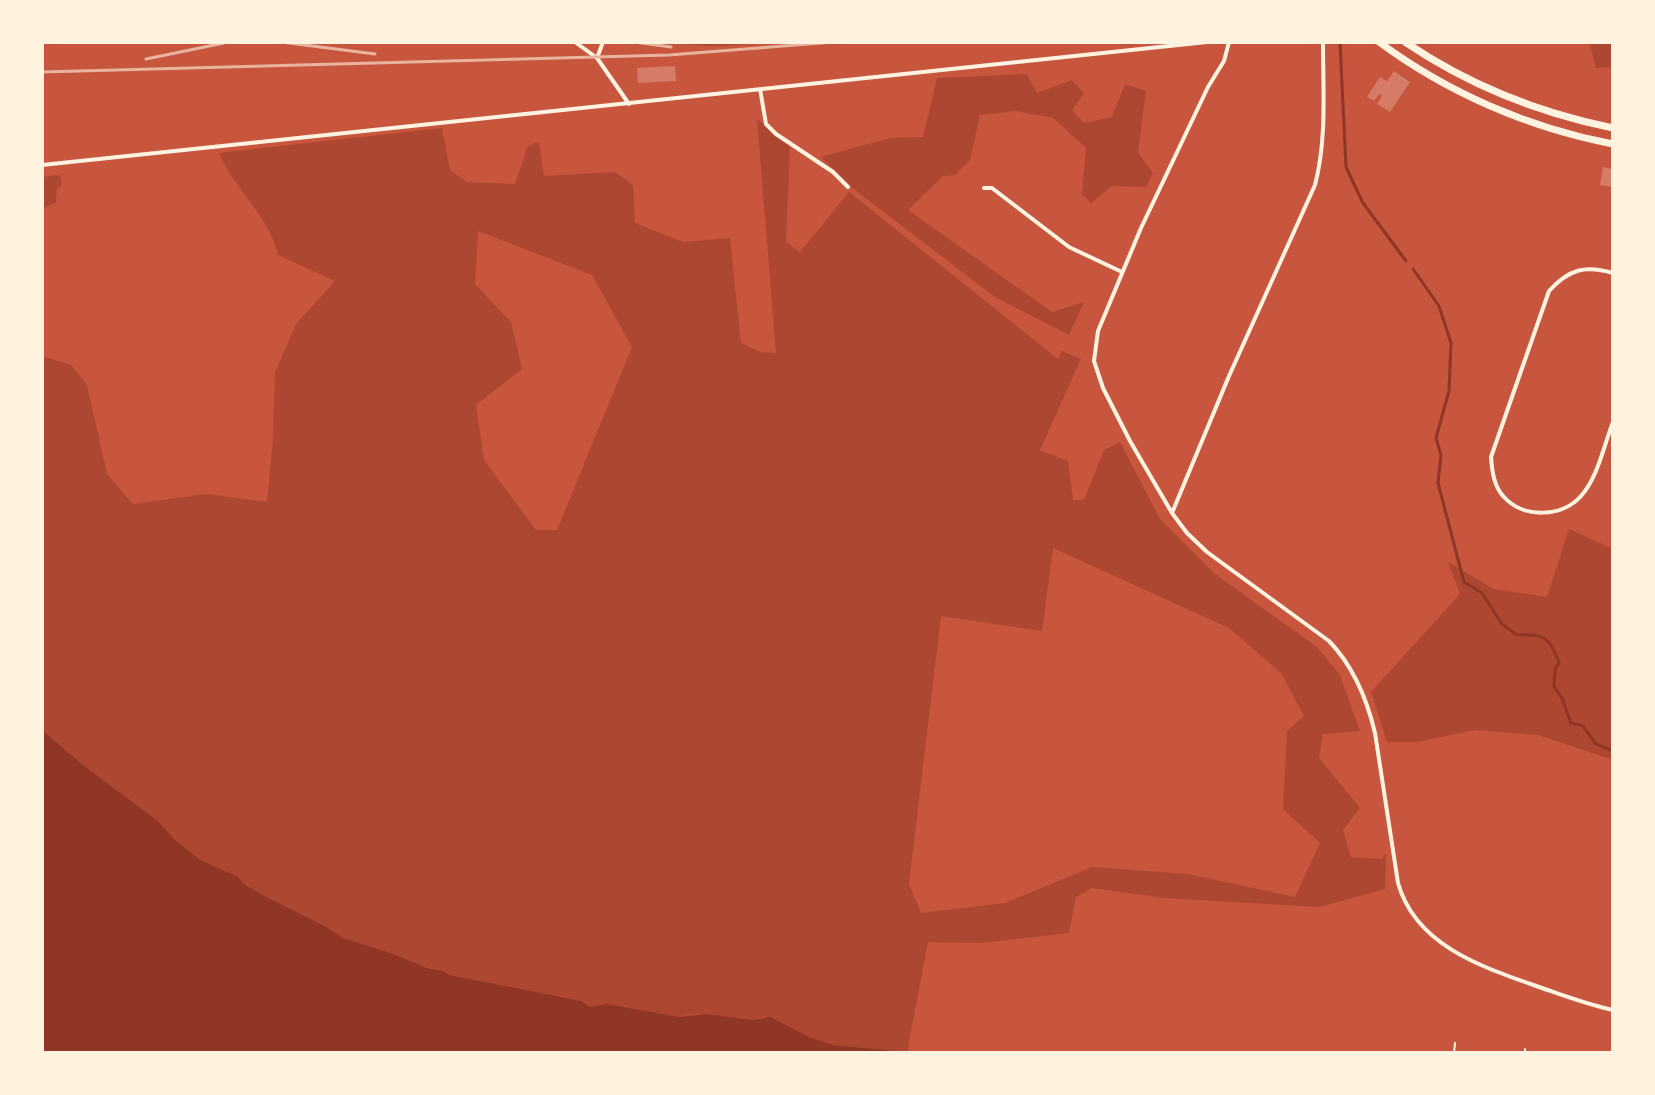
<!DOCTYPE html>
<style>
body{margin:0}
#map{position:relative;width:1655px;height:1095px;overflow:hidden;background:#c8553d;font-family:Inter,sans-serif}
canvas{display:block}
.frame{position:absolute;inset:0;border:44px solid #fff3e0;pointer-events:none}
</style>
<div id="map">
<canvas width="1655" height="1095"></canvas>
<div class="frame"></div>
</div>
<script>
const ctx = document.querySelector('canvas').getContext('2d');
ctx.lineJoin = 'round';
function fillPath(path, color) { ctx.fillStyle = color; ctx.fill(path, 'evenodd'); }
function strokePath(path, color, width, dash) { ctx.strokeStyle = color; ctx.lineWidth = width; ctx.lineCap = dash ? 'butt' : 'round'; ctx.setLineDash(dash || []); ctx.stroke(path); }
fillPath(new Path2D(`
 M 657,42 L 799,42 L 710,46 Z
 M 1589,42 L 1613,42 L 1611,67 L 1596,68 Z
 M 1027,74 L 1037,93 L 1072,80 L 1084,93 L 1072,110 L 1084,123 L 1112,117 L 1125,84 L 1146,91 L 1138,152 L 1153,173 L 1146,187 L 1112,186 L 1091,203 L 1082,194 L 1086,148 L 1053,118 L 1015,111 L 980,115 L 970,160 L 955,175 L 943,176 L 908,210 L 1052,312 L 1084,302 L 1069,335 L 995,297 L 855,190 L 821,157 L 890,138 L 923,137 L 937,78 Z
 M 757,119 L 790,145 L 786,242 L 800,252 L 849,192 L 1058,359 L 1062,351 L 1081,359 L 1040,450 L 1068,461 L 1073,500 L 1084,500 L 1104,450 L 1120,442 L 1160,519 L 1215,574 L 1317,647 L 1340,675 L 1360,731 L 1323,734 L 1319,758 L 1360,808 L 1343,830 L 1351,857 L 1382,859 L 1386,853 L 1385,889 L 1320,907 L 1164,898 L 1092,888 L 1076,897 L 1069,933 L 981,943 L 928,942 L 907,1053 L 834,1045 L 809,1037 L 766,1017 L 753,1020 L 696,1014 L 678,1017 L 590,1007 L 570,1000 L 480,983 L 449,975 L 436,969 L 428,968 L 343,938 L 325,926 L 263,895 L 244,884 L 238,877 L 199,859 L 175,840 L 158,821 L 83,765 L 42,730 L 42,356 L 71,365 L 87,385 L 107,474 L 133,504 L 206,494 L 267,502 L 273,439 L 275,373 L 296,324 L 335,281 L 278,255 C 270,217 234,189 219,153 L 442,128 L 450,170 L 467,182 L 515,184 L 528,146 L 539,142 L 544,176 L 615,172 L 633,185 L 635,223 L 683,242 L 730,238 L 741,343 L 761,352 L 776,353 ZM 478,231 L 592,275 L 632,347 L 557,530 L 536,530 L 484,460 L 476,405 L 522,369 L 511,322 L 475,284 ZM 1053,548 L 1229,628 L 1281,673 L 1304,716 L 1287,731 L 1283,809 L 1320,843 L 1295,897 L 1188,874 L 1092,867 L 1005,903 L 921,913 L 909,884 L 941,616 L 1042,631 Z
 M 60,175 L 62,185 L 57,189 L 56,203 L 42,208 L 42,177 Z
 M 1569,529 L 1613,549 L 1613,760 L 1538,735 L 1475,730 L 1417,742 L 1387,742 L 1371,692 L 1460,594 L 1448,562 L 1494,589 L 1547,597 Z`), '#ae4732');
fillPath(new Path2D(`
 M 42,730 L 83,765 L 158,821 L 175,840 L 199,859 L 238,877 L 244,884 L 263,895 L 325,926 L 343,938 L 393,954 L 427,968 L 443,971 L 449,975 L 581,1001 L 590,1007 L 607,1004 L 678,1017 L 706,1014 L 753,1020 L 770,1017 L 809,1037 L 834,1045 L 913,1053 L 42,1053 Z`), '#8f3625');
strokePath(new Path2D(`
 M 1340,42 L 1346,167 L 1363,203 L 1406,261
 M 1413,269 L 1439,306 L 1451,343 L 1449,391 L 1436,438 L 1441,455 L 1438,483 L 1464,582 L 1482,593 L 1502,624 L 1517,635 C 1544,633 1550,637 1559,663 L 1555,669 L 1554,687 L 1562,698 L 1571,723 L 1583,726 L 1596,744 L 1613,751`), '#8f3625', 3);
fillPath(new Path2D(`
 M 675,66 L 676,81 L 638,83 L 637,68 Z
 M 1394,71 L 1410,82 L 1390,112 L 1377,104 L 1382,96 L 1379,94 L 1374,101 L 1367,97 L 1380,77 L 1387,81 Z
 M 1603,167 L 1613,169 L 1613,187 L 1600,185 Z`), '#d67c66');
strokePath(new Path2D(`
 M 1454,1053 L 1455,1043
 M 1525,1053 L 1525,1049`), '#fff3e0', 2);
strokePath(new Path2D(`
 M 575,42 L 597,58 L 629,104
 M 1229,42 L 1224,61 L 1208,87 L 1141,228 L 1098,331 L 1094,361 L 1103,388 L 1130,441 L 1172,513 L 1187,533 L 1207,552 L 1329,641 C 1354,667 1367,699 1375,733 L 1398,883 C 1416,947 1485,968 1542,988 C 1565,996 1589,1005 1613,1010
 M 597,58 L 603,42
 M 760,89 L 766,124 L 776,134 L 833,172 L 848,187
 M 42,165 L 1207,42
 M 984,188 L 992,188 L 1069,247 L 1122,272
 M 1613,273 C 1585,265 1569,269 1549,291 L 1491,457 C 1492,471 1494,487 1504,497 C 1524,519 1563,517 1581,496 C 1598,477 1604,445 1613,422
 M 1172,513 L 1229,376 L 1315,185 C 1327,139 1323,90 1323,42`), '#fff3e0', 4);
strokePath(new Path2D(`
 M 1379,42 C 1448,93 1529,128 1613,144
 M 1405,42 C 1467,84 1539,113 1613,128`), '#fff3e0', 7);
strokePath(new Path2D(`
 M 281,42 L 375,54
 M 634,42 L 671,47
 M 146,59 L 224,43
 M 42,72 L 669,55 L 834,42`), '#e9b49f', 3);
</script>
